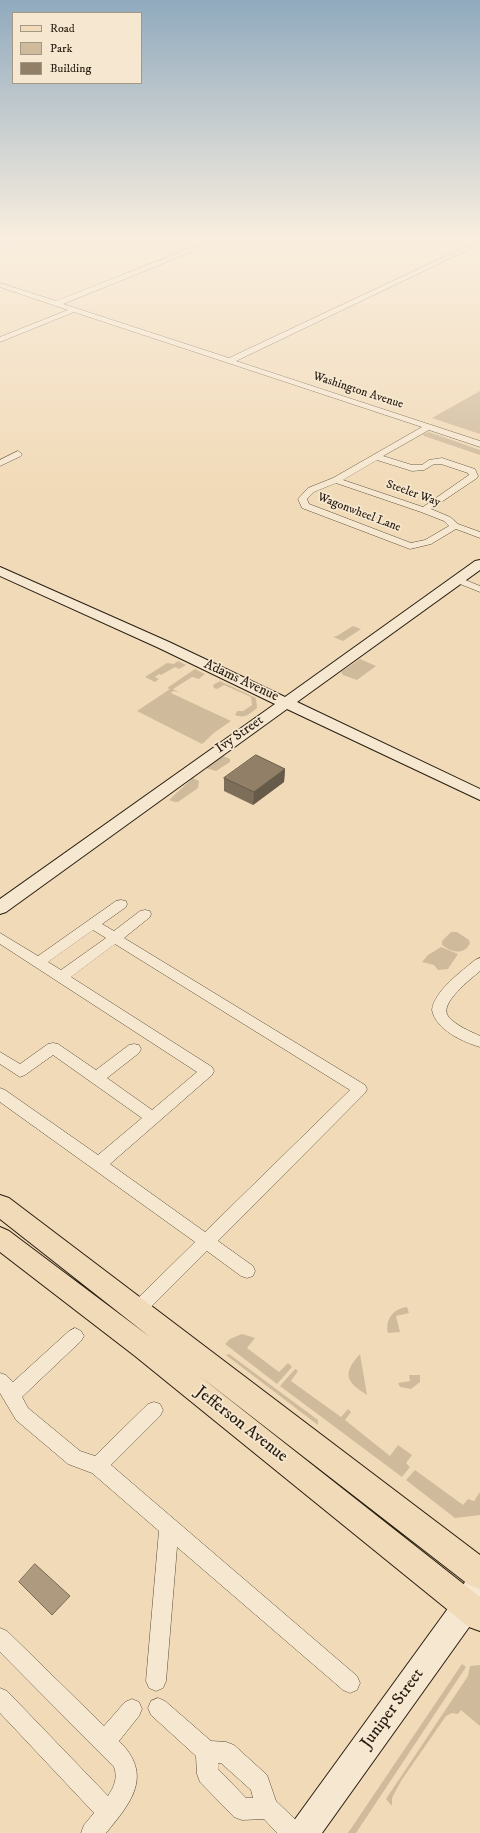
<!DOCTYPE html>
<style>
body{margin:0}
#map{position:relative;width:480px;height:1833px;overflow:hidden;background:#f1dab7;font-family:"IM FELL DW Pica",serif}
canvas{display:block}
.legend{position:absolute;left:12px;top:12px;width:130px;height:72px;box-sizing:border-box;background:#f6e7d0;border:1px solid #a49784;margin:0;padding:5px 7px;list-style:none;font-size:12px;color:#281e11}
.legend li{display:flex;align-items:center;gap:8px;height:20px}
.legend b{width:20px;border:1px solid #a49784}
</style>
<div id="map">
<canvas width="480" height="1833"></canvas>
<ul class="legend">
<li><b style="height:5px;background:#f1dab7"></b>Road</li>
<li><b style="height:11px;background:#cfba9b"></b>Park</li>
<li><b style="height:11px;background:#918067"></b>Building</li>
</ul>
</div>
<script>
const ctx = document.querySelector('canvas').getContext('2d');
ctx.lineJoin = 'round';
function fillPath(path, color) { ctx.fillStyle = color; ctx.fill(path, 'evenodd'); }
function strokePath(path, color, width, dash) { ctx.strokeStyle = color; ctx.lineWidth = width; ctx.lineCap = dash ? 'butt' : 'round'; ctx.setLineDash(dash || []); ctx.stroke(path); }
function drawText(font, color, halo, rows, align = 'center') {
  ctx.font = font + ' "IM FELL DW Pica",serif'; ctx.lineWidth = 3.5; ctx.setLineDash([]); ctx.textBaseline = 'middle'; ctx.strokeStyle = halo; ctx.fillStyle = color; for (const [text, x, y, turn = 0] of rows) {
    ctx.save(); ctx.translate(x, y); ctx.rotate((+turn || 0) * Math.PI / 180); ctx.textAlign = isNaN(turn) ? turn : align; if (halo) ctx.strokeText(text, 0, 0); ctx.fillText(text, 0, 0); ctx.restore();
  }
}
fillPath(new Path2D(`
 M 480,391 L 480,434 L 432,418 Z
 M 429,432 L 480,450 L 480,455 L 424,436 L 423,434 Z
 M 353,626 L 361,629 L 343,641 L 333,637 L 337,636 Z
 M 360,659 L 376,666 L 357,680 L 343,675 L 341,672 Z
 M 178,661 L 186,665 L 179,669 L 175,667 L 161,675 L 159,674 L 155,677 L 159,679 L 155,682 L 145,677 L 167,663 L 174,664 Z
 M 195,669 L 205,674 L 199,679 L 192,677 L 173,689 L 179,692 L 173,691 L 171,693 L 231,721 L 215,732 L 202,744 L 137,711 L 167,691 L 169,692 L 167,691 L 170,689 L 167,688 Z
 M 220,681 L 256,698 L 257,708 C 249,714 245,719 235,715 L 237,711 L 243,711 L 252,705 L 251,697 L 224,685 L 217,689 L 214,688 L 213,685 Z
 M 223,756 L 230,759 L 230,762 L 216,771 L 206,768 Z
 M 193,778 L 199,781 L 198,788 L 178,802 L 175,802 L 169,800 Z
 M 451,932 L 457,932 L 469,940 L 470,943 C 464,956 451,952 442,945 L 442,941 Z
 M 441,947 L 458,954 L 448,969 L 438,970 L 434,965 L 422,962 L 428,955 Z
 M 407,1307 L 409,1313 L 396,1316 L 400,1332 L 388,1333 C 385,1319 393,1309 407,1307 Z
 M 242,1334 L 255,1338 L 247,1348 L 279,1372 L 288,1363 L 292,1367 L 277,1384 L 225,1344 L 230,1339 Z
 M 229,1354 L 318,1420 L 318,1425 L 226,1355 Z
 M 360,1354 L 367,1395 C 346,1382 342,1374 360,1354 Z
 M 295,1369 L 298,1371 L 291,1381 L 341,1417 L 348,1409 L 351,1412 L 345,1420 L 390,1456 L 398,1445 L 412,1455 L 406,1463 L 410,1467 L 402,1477 L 280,1386 Z
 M 409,1375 L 420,1375 L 420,1382 L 411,1389 L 400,1387 L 398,1383 L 410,1381 Z
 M 415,1470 L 463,1505 L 468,1499 L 474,1501 L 480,1492 L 480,1515 L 455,1518 L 406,1480 Z
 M 462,1664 L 466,1667 L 356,1833 L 348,1833 Z
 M 480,1665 L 480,1726 L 461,1710 L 458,1714 L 452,1713 L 446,1716 L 401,1781 L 392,1798 L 392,1806 L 386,1799 L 468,1676 L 470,1666 Z`), '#cfba9b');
const water = new Path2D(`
 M 35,1564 L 70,1596 L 52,1615 L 19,1582 Z`);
fillPath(water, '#ad9a7f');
strokePath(water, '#786853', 1);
const street = new Path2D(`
 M 22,236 L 32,236 L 0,249 L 0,245 Z
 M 221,236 L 231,236 L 63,304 L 229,358 L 480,240 L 480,244 L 236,361 L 480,441 L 480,447 L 429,430 L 383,456 L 412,465 L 422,465 L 429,460 L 442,458 L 475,469 L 478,476 L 477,478 L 431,509 L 450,517 L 458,524 L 480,532 L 480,538 L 456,529 L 431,544 L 410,549 L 302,508 L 298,499 L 308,488 L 333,478 L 422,427 L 74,312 L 0,342 L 0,337 L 68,310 L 0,287 L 0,283 L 56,301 ZM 377,460 L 412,471 L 424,470 L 434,464 L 441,464 L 468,473 L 469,475 L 423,507 L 343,480 ZM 336,483 L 421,512 L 444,521 L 449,526 L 425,540 L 411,543 L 309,504 L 307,499 L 314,492 Z
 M 18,451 L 22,454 L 21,456 L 0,466 L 0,460 Z
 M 458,577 L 480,586 L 480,592 L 455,582 L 453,580 L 455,578 Z
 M 121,900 L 126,901 L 127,904 L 126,907 L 102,924 L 114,931 L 140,911 L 145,910 L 150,911 L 151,914 L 150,917 L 124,938 L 365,1085 L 367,1089 L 365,1093 L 218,1241 L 253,1266 L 255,1271 L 253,1276 L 247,1278 L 241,1276 L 207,1251 L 142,1316 L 136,1318 L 130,1316 L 128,1311 L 130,1306 L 195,1242 L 0,1102 L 0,1088 L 5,1090 L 98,1155 L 142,1118 L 53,1055 L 25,1075 L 20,1077 L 0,1064 L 0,1052 L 20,1064 L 48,1044 L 53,1043 L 58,1044 L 96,1070 L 129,1045 L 134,1044 L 139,1045 L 141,1049 L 139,1053 L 107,1078 L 152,1110 L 197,1072 L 0,944 L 0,933 L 38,956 L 116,901 ZM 93,930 L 106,938 L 61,970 L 48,962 ZM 115,944 L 350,1090 L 205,1232 L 110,1164 L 212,1075 L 214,1071 L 212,1067 L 71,977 Z
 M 480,958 L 480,971 C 471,979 439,1003 448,1016 C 456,1026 470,1031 480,1036 L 480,1047 C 463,1042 436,1030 432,1010 C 434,991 462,971 475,960 Z
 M 75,1328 L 81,1331 L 84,1336 L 81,1341 L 22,1397 L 28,1408 L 80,1451 L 95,1456 L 148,1404 L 154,1402 L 160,1404 L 163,1410 L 160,1416 L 111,1465 L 357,1676 L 360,1683 L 357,1690 L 350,1693 L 343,1690 L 177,1547 L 166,1681 L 163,1688 L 156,1691 L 149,1688 L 146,1681 L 159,1531 L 92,1473 L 68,1464 L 16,1420 L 0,1393 L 0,1373 L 6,1375 L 13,1382 L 69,1331 Z
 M 0,1628 L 7,1631 L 104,1726 L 125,1702 L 132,1699 L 139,1702 L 142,1709 L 139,1716 L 119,1741 C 154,1775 131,1803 106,1833 L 81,1833 L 84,1825 L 94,1813 L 0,1713 L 0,1688 L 7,1691 L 108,1796 C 114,1787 118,1778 114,1767 L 0,1652 Z
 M 158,1698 L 165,1701 L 211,1741 L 226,1742 L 234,1745 L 267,1775 L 276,1801 L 301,1825 L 304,1833 L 277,1833 L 264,1819 L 242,1820 L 234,1817 L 200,1782 L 197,1774 L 196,1756 L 151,1715 L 148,1708 L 151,1701 ZM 218,1763 L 221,1763 L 251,1790 L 253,1798 L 246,1798 L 218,1769 Z`);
const secondary = new Path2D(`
 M 480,560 L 480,570 L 297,702 L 480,789 L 480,800 L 287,709 L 6,912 L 0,914 L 0,899 L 275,704 L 159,648 L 0,576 L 0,567 L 169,642 L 285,697 L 475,561 Z
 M 480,1569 L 480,1610 L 477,1616 L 322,1833 L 289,1833 L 293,1822 L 457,1596 L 470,1573 Z`);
const primary = new Path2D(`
 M 0,1195 L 9,1198 L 480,1555 L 480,1589 L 469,1585 L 197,1374 L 480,1597 L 480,1631 L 469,1627 L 135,1356 L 0,1252 L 0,1227 L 9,1231 L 150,1337 L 0,1219 Z`);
strokePath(street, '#5a4d3a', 1);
strokePath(secondary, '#281e11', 2);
strokePath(primary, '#281e11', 2);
fillPath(street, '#f6e7d0');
fillPath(secondary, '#f6e7d0');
fillPath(primary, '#f1dab7');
fillPath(new Path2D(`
 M 285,769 L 284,782 L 253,805 L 224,791 L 224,778 Z`), '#7d6e59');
fillPath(new Path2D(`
 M 285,769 L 284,782 L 253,805 L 254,792 Z`), '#665a48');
const building = new Path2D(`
 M 256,755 L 285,769 L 254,792 L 224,778 Z`);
fillPath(building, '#918067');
strokePath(building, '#665a48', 1);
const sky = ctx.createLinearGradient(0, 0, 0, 493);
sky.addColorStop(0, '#90aabe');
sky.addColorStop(0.48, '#f9eedf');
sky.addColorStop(1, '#f9eedf00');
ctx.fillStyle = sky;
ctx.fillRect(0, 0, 480, 493);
drawText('12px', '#281e11', '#f6e7d0', [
 ["Washington Avenue",358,391,18],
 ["Steeler Way",413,494,20],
 ["Wagonwheel Lane",359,513,21]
]);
drawText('14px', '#281e11', '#f6e7d0', [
 ["Adams Avenue",241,681,25],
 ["Ivy Street",240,735,-35]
]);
drawText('17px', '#281e11', '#f6e7d0', [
 ["Jefferson Avenue",241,1425,38],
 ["Juniper Street",393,1709,-54]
]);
</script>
